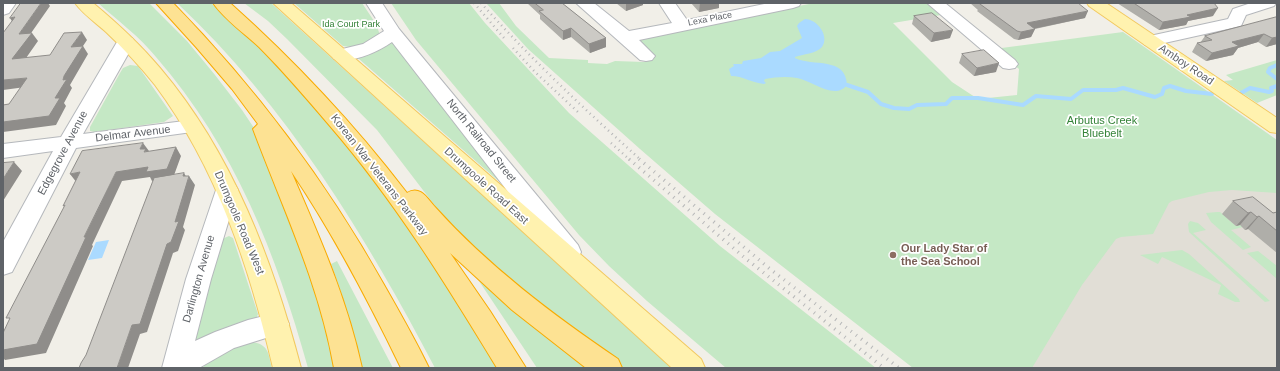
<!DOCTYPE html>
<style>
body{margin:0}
#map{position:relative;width:1280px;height:371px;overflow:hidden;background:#f1efe8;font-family:Helvetica,sans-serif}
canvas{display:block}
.frame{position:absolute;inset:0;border:4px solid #5f6368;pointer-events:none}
</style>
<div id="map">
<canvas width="1280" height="371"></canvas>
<div class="frame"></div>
</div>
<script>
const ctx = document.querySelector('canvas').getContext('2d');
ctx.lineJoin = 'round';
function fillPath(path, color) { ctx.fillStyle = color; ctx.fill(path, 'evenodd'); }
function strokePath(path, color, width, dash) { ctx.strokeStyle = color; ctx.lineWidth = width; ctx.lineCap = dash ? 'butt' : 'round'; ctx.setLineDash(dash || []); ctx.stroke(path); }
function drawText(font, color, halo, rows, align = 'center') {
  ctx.font = font + ' Helvetica,sans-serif'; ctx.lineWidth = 3.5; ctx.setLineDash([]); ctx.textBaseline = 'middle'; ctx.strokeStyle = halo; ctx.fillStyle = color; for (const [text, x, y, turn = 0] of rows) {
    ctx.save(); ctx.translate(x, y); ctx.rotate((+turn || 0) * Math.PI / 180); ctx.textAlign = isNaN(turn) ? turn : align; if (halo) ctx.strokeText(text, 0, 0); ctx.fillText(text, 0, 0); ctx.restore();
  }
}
fillPath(new Path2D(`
 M 1277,176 L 1277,368 L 946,368 L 1158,199 Z`), '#e1ded6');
fillPath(new Path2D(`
 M 98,3 L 149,3 L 187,41 L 215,75 L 242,110 L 258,134 L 289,202 L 341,368 L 308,368 C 276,253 235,148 156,57 C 140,37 117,20 98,3 Z
 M 177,3 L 211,3 L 271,58 L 329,123 L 383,190 L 421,244 L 500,368 L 435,368 C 366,236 286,105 177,3 Z
 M 244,3 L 271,3 L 673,368 L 622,368 L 598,352 L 465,245 L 377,130 L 287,39 L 268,21 Z
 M 294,3 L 362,3 L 376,24 L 380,35 L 373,42 L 350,47 L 343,46 Z
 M 391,3 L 469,3 L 485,23 L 569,113 L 720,246 L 876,368 L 726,368 L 647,301 L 609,266 L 579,235 L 416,40 Z
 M 486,3 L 499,3 L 516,26 L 549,58 L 588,60 L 588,63 L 607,64 L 615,61 L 644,62 L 653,57 L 639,43 L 639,38 L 814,3 L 927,3 L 941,15 L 893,23 L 952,82 L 978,99 L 1017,95 L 1019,69 L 994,49 L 1123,32 L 1277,140 L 1277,193 L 1232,190 L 1209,192 L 1172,201 L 1169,203 L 1153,234 L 1121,237 L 1116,239 L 1082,285 L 1032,368 L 913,368 L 715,214 L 640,149 L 528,49 Z
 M 391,42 L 394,42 L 505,185 L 502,184 L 359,59 L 358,57 Z
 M 1277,60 L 1277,95 L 1257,103 L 1224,81 L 1233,80 L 1226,75 Z
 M 130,65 L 138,66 L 173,116 L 164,122 L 95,132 L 90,131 L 90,127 L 120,73 L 123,68 Z
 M 1217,212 L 1220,212 L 1236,226 L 1240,225 L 1243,227 L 1231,230 L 1251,247 L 1243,250 L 1211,222 L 1206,213 Z
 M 1190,221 L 1198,223 L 1206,230 L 1193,233 L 1270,301 L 1265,302 L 1189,232 L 1188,224 Z
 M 229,236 L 233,238 L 258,314 L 256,319 L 194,342 L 194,334 L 222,239 Z
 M 1182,250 L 1189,254 L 1239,299 L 1240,302 L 1235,302 L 1218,294 L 1221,285 L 1162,257 L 1158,264 L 1140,255 Z
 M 1258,251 L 1277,266 L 1277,279 L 1247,253 Z
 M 337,261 L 393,368 L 360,368 C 354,332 344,299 331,264 Z
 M 473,272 L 594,368 L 537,368 Z
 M 251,342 C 269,344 268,353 272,368 L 202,368 L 217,353 Z`), '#c5e8c5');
fillPath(new Path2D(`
 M 805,19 C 817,19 830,36 822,47 C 816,54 803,54 795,57 L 795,58 C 813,67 846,56 847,85 C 835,101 811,80 797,78 C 787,76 775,77 765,79 L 764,81 L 766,83 L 764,84 C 752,83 743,76 731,76 L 729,69 L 734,66 L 733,64 L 742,64 L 743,61 L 761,58 L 770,52 L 780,51 L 802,38 L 797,26 L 799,23 Z
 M 109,240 L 102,258 L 88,260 L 96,242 Z`), '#aadaff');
strokePath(new Path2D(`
 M 1277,65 L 1270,68 L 1268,72 L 1277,79
 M 847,85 L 868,92 L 881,104 L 894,108 L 909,109 L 917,105 L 946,104 L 952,98 L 978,98 L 1023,105 L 1036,96 L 1071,99 L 1083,90 L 1116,90 L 1123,88 L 1155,97 L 1162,94 L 1164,88 L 1170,86 L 1186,91 L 1212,94
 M 1241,93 L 1250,88 L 1269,92 L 1272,91 L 1271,88 L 1277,86`), '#aadaff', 4);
const minor = new Path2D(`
 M 3,3 L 16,3 L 9,13 L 3,15 Z
 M 366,3 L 382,3 L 399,29 L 578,245 L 581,252 L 578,259 L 569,261 L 560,259 L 392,42 C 376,53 353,63 334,59 L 331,55 L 334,51 L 363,44 L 384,31 Z
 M 576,3 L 594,3 L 629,31 L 672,23 L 659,3 L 675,3 L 687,20 L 769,3 L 801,3 L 799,6 L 793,8 L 639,40 L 655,56 L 652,60 L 646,61 L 640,60 Z
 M 927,3 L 945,3 L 1015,60 L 1018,64 L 1015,68 L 1009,69 L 1003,68 Z
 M 1251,3 L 1276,3 L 1274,6 L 1246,15 L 1241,26 L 1151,46 L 1145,45 L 1142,41 L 1145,37 L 1228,19 L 1233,9 Z
 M 126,37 L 132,38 L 135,42 L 83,134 L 192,120 L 199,122 L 202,126 L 199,130 L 192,132 L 76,148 L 12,272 L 3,275 L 3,242 L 53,151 L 3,158 L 3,144 L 61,137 L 117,42 L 120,38 Z
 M 227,182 L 235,185 L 238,190 L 211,279 L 195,341 L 215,332 L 248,320 L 276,313 L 285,316 L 289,324 L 285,332 L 234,348 L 199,368 L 162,368 L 186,279 L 216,190 L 219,185 Z`);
const major = new Path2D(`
 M 75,3 L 93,3 C 117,23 140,44 160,68 C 233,154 273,261 301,368 L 273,368 C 250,268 217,168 155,85 C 140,66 123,48 106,32 C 96,23 83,14 75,3 Z
 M 273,3 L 291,3 L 701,359 L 705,368 L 672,368 Z
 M 1087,3 L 1106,3 L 1277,118 L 1277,133 L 1270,132 L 1089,6 Z`);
const highway = new Path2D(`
 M 156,3 L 173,3 C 255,87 325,180 383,283 C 399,311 415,339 429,368 L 401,368 C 368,300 333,233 291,171 C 319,236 347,298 362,368 L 334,368 C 319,283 283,209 253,129 L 258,124 L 232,89 L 196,47 Z
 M 213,3 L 230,3 C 295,61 354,124 407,193 C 420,185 427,198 435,207 C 488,266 553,315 618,359 L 622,368 L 586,368 L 512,310 L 450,253 L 490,311 L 526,368 L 497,368 C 446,284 394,200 330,126 C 307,99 284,72 259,47 C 244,33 225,20 213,3 Z`);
strokePath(minor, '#b5b8bc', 2);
strokePath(major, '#f2c960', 2);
strokePath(highway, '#f9ab00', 2);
fillPath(minor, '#fff');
fillPath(major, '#fff2af');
fillPath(highway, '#fde293');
strokePath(new Path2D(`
 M 474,3 L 504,38
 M 481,3 C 531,59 585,110 641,160
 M 513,48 L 535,72 L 579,113
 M 611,143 L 630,160`), '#b6b7b8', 2.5, [1, 4]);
strokePath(new Path2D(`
 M 629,159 L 745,258 L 884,368
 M 639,159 L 770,269 L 899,368`), '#b6b7b8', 3.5, [1, 5.5]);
fillPath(new Path2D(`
 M 527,3 L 562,3 L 606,38 L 606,47 L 590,53 L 571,37 L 563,40 L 540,19 L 540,15 Z
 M 616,3 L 643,3 L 643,5 L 626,11 Z
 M 691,3 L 719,3 L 719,8 L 699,12 Z
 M 970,3 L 1078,3 L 1085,18 L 1035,29 L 1031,37 L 1018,40 L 1014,39 L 977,11 L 978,10 Z
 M 1117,3 L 1214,3 L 1213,16 L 1188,21 L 1186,25 L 1159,30 Z
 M 914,16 L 950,38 L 931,42 L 912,24 Z
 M 1277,17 L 1277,44 L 1266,47 L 1258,42 L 1238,48 L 1233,55 L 1206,61 L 1192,52 L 1197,43 L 1200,43 L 1205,36 Z
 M 962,54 L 996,72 L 974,76 L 959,63 Z
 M 1233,201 L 1273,213 L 1277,212 L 1277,253 L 1248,229 L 1245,230 L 1240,225 L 1236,226 L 1222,214 Z`), '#afaea9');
fillPath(new Path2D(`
 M 41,3 L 48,3 L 50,6 L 29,36 L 32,33 L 38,41 L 19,68 L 12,59 L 19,34 Z
 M 626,3 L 643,3 L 643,5 L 626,11 Z
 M 700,3 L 719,3 L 719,8 L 699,12 Z
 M 1218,8 L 1213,16 L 1188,21 L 1186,25 L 1159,30 L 1163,22 L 1187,15 Z
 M 1088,11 L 1085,18 L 1023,31 L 1027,23 Z
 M 15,17 L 15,26 L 10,18 Z
 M 571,28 L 571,37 L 563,40 L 563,31 Z
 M 1035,29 L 1031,37 L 1018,40 L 1021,32 Z
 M 953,30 L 950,38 L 931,42 L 934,33 Z
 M 82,32 L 87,40 L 83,46 L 88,54 L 70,85 L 72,88 L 64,103 L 66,106 L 56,125 L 3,132 L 3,122 L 55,98 L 63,80 L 71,47 Z
 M 1264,34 L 1258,42 L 1238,48 L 1233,55 L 1206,61 L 1212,53 L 1232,42 Z
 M 1277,37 L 1277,44 L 1266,47 L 1272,38 Z
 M 606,38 L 606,47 L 590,53 L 589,44 Z
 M 999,63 L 996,72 L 974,76 L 977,68 Z
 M 27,78 L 33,86 L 3,90 L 3,80 Z
 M 143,143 L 149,151 L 148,153 L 140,149 Z
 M 176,147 L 181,156 L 173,178 L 152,181 L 150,177 L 122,181 L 92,245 L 93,246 L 46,353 L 5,360 L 3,358 L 3,350 L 84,237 L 116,172 Z
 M 14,162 L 22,171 L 3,201 L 3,179 Z
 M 80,172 L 77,183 L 70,174 Z
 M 184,173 L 188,180 L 189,176 L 195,185 L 183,227 L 185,230 L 178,251 L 173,253 L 147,332 L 140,334 L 128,368 L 117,368 L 132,325 L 175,222 L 183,176 Z
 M 1251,212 L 1240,225 L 1236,226 L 1248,213 Z
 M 1259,216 L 1248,229 L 1245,230 L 1257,217 Z`), '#8f8d8a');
const building = new Path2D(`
 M 21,3 L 41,3 L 19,34 L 32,33 L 12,59 L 50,55 L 64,33 L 82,32 L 71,47 L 83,46 L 64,76 L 63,80 L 67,79 L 55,98 L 60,98 L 49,116 L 3,122 L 3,105 L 9,104 L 27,78 L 3,80 L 3,33 L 15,17 L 10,18 Z
 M 535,3 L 562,3 L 606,38 L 589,44 L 571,28 L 563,31 L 539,11 L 543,10 Z
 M 983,3 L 1078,3 L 1088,11 L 1027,23 L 1035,29 L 1021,32 L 1017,31 L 980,4 Z
 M 1134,3 L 1214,3 L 1218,8 L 1187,15 L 1191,17 L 1163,22 Z
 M 932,13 L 953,30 L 934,33 L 914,16 Z
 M 1277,17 L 1277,37 L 1272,38 L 1264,34 L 1232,42 L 1239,46 L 1212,53 L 1197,43 L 1212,40 L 1205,36 Z
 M 984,50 L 999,63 L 977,68 L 962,54 Z
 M 143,143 L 140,149 L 146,149 L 144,152 L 176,147 L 167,169 L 146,172 L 148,167 L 116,172 L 84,237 L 86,237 L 37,344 L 3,350 L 3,333 L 10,318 L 6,318 L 65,205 L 63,206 L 80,172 L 70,174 L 82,151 Z
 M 14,162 L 3,179 L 3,163 Z
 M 184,173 L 183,176 L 189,176 L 175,222 L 179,221 L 171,242 L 167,244 L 140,324 L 132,325 L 117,368 L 79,368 L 81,363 L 86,355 L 154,178 Z
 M 1253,197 L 1273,213 L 1277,212 L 1277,231 L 1259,216 L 1257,217 L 1251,212 L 1248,213 L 1233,201 Z`);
fillPath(building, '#cccac5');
strokePath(building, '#8f8d8a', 1);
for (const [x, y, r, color] of [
 [893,255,4,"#8d6e63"]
]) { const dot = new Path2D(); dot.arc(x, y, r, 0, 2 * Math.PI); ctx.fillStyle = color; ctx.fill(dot); strokePath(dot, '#fff', 1.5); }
drawText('9px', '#5f6368', '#fff', [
 ["Lexa Place",710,19,-11]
]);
drawText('9px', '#348238', '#fff', [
 ["Ida Court Park",351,25]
]);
drawText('11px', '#5f6368', '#fff', [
 ["Amboy Road",1186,65,34],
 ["Delmar Avenue",133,134,-7],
 ["North Railroad Street",481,141,51],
 ["Edgegrove Avenue",63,153,-62],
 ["Korean War Veterans Parkway",379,175,52],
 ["Drumgoole Road East",486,186,42],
 ["Drumgoole Road West",239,223,67],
 ["Darlington Avenue",199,279,-74]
]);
drawText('11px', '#348238', '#fff', [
 ["Arbutus Creek",1102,121],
 ["Bluebelt",1102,134]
]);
drawText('bold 11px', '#785e54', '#fff', [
 ["Our Lady Star of",901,249],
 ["the Sea School",901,262]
], 'left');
</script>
